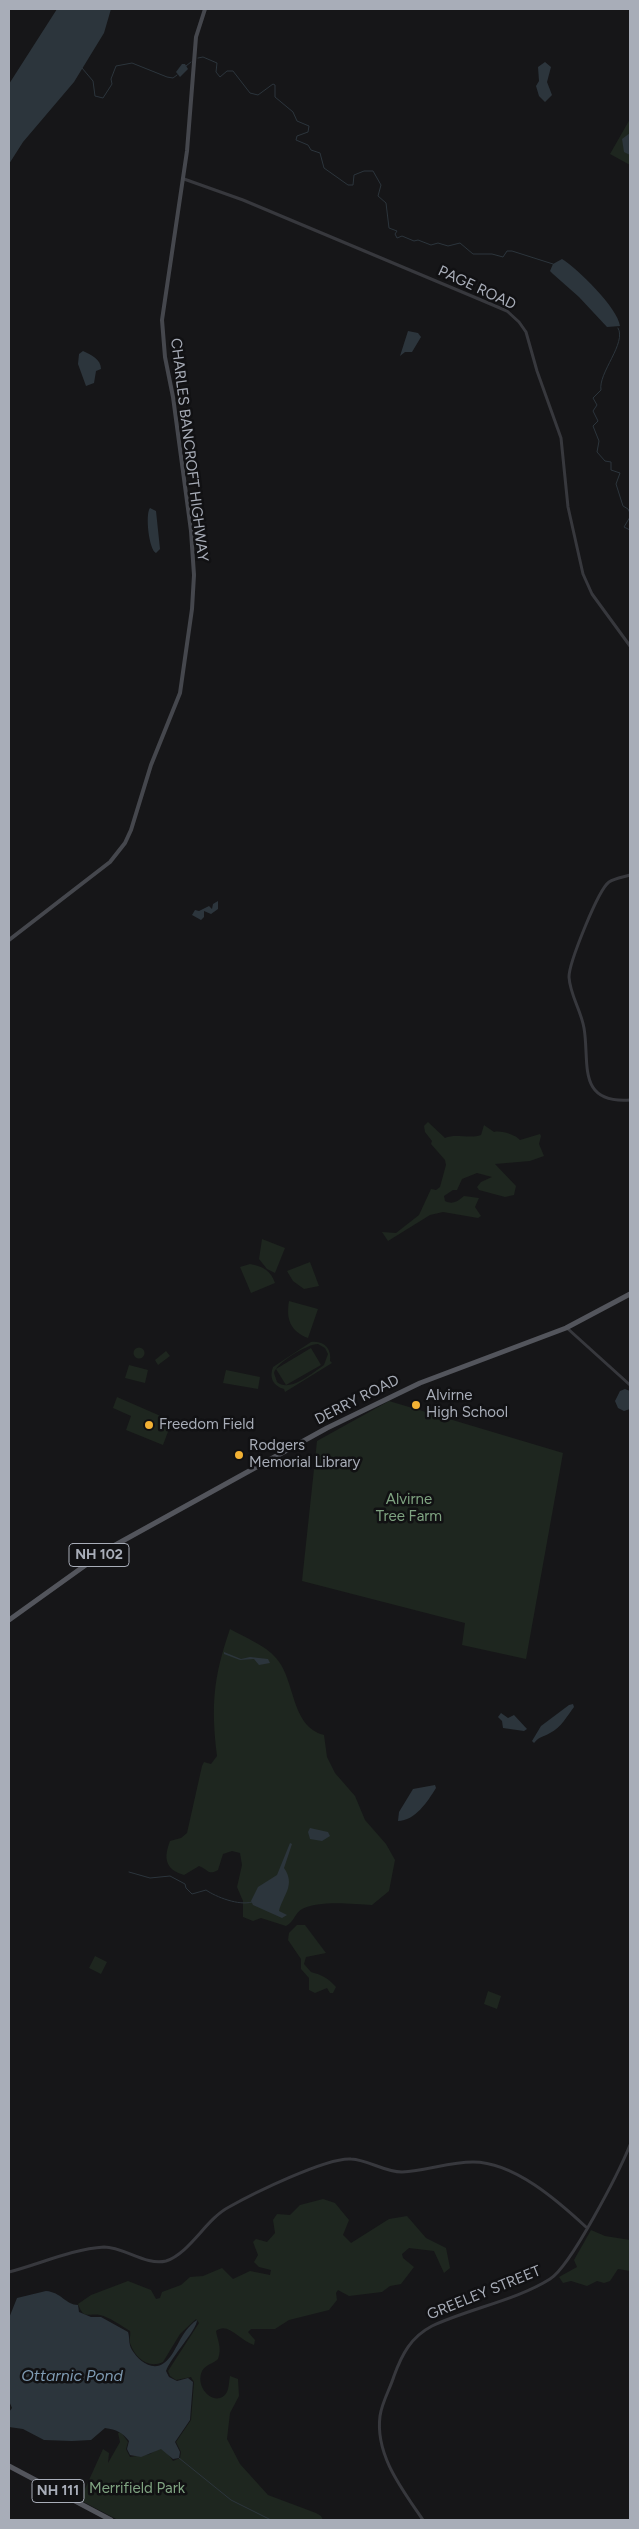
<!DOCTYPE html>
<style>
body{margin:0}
#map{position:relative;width:639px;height:2529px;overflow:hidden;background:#161618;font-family:Figtree,sans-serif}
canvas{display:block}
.frame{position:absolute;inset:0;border:10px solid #a8adb8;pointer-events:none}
</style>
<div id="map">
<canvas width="639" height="2529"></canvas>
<div class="frame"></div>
</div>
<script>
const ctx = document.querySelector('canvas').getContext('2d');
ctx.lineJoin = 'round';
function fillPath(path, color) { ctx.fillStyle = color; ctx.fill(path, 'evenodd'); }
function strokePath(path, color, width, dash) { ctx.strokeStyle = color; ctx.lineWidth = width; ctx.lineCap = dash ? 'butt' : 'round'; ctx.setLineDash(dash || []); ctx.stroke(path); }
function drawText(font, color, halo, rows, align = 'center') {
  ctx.font = font + ' Figtree,sans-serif'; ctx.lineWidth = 5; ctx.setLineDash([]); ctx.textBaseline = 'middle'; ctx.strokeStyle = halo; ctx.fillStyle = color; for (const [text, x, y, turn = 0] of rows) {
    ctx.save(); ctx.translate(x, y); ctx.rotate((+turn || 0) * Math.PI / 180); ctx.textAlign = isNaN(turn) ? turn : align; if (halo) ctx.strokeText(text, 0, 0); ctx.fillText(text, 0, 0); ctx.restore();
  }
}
fillPath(new Path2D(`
 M 630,119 L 630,165 L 610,154 Z
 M 428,1122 L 445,1138 C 455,1133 470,1139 481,1135 L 484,1125 L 494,1132 C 501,1130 516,1135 520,1140 L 540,1134 L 541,1136 L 539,1144 L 544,1156 L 530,1161 L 495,1164 L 516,1186 L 514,1195 L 505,1197 L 479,1190 L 477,1187 L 481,1182 L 492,1177 L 477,1173 L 462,1179 L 457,1190 L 453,1190 L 444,1196 L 445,1201 C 453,1205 458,1201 464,1196 L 479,1198 L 475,1207 L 481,1216 L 478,1218 L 443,1212 L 430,1215 L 388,1241 L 382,1232 L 396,1233 L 419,1215 L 431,1189 L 436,1190 L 440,1187 L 446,1165 L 445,1160 L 431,1144 L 432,1141 L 425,1132 L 424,1126 Z
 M 262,1239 L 285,1248 L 275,1273 L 267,1269 L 259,1259 Z
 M 310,1262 L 319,1286 L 304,1289 L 293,1281 L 287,1271 Z
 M 250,1264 C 263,1266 271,1271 275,1283 L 251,1293 L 240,1267 Z
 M 289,1301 L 318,1309 L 308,1338 C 290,1331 286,1319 289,1301 Z
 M 311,1342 C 324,1340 332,1349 330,1361 L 332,1363 L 285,1392 L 284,1389 C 273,1386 269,1378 273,1367 ZM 318,1344 L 325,1348 L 328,1354 L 324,1365 C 312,1373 290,1393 277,1382 L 274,1373 C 276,1363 307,1344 318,1344 Z
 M133.5 1353a5.5 5.5 0 1 1 11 0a5.5 5.5 0 1 1-11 0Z
 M 311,1348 L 321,1365 L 286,1385 L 276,1369 Z
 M 166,1351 L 170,1356 L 158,1365 L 155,1360 Z
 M 129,1365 L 148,1370 L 145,1383 L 125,1378 Z
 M 226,1370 L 260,1377 L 258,1389 L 223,1383 Z
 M 117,1397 L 172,1421 L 163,1445 L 126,1430 L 131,1416 L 113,1408 Z
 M 389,1401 L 563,1453 L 526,1659 L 462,1645 L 465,1623 L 302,1581 L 317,1441 Z
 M 230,1629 C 244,1637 265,1645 276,1658 C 296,1680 290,1726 324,1735 L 327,1757 L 335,1773 L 355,1796 L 365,1820 L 386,1844 L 395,1860 L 389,1891 L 372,1905 C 353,1904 319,1900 302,1909 C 295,1913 294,1922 286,1926 L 261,1918 L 253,1921 L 243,1917 L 243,1901 L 237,1887 L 242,1865 L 240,1853 L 232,1851 L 223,1854 L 218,1870 C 208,1876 208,1869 199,1866 L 184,1875 C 164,1869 164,1857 170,1841 L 181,1838 L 187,1833 L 202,1766 L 204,1762 L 211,1764 L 217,1756 C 211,1706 213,1678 230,1629 Z
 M 297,1925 L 305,1925 L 326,1953 L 306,1957 L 304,1964 L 311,1972 C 322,1975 328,1978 336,1987 L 333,1993 L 330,1993 L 327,1988 L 315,1993 L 309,1990 L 309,1978 L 301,1969 L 301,1959 L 288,1940 L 289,1933 Z
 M 95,1956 L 107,1962 L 101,1974 L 89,1968 Z
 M 488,1991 L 501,1996 L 497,2009 L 484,2004 Z
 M 323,2199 L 335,2203 L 349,2220 L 343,2235 L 351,2243 L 389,2219 L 407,2216 L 426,2238 L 446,2248 L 450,2268 L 444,2273 L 434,2251 L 409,2248 L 402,2254 L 403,2258 L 414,2267 L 401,2284 L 390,2286 L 382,2292 L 349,2296 L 338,2290 L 336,2293 L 337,2300 L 329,2310 L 289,2320 L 275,2329 L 251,2329 L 248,2332 L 255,2340 L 254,2345 C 240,2341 228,2321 216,2331 C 218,2342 222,2348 218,2359 C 213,2364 206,2364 202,2371 C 194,2389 217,2409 227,2392 C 229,2388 229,2381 230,2376 L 238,2379 L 239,2396 L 230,2413 L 227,2439 L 240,2464 L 268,2495 L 316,2513 L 321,2516 L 323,2520 L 118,2520 L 80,2500 L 103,2449 L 109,2453 L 108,2463 L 120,2442 L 118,2433 L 121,2432 L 128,2442 L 126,2449 L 130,2457 L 150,2454 L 159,2448 L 164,2448 L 173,2461 L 180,2458 L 181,2452 L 176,2442 L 191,2420 L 194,2382 L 191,2377 L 176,2380 L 170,2376 L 168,2371 L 199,2323 L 196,2319 L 180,2334 L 163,2362 C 148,2369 135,2358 130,2343 C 129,2338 131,2336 130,2331 C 122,2326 109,2317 100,2315 C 87,2313 84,2320 78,2304 L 91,2295 L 128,2281 L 151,2290 L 156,2299 L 160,2298 L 162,2292 L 181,2285 L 190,2277 L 203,2276 L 222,2268 L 233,2279 L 250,2271 L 270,2275 L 271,2270 L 259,2267 L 254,2262 L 258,2255 L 253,2242 L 256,2239 L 267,2242 L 275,2233 L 273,2220 L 277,2214 L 290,2215 L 300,2205 Z
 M 591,2230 L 605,2236 L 630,2240 L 630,2271 L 618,2269 L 610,2281 L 604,2283 L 597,2281 L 587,2286 L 571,2281 L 563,2283 L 559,2277 L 577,2267 L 574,2260 Z`), '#1e261f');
fillPath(new Path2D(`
 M 57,9 L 111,9 L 104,33 L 74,82 L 23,142 L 9,164 L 9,84 Z
 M 545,62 L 551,67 L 547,82 L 552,95 L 545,102 L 539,96 L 536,86 L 539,81 L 538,67 Z
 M 182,64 L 185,64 L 188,69 L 180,77 L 176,72 Z
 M 630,133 L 630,155 L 624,152 L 622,139 Z
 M 562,259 C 577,268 618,308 620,326 L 607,327 L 579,297 L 553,274 L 550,271 L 553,264 Z
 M 408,331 L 418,333 L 421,337 L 412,352 L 405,352 L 400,356 Z
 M 83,351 C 91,355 101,359 101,369 L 96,371 L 94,383 L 86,386 L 78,364 L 79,354 Z
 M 150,508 L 156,511 L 160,549 L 156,553 C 149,550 145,514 150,508 Z
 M 218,901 L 218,909 L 211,914 L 204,911 L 204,917 L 201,920 L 192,915 L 195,910 L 199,911 L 209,906 L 212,909 L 213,904 Z
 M 625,1389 L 630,1391 L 630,1409 L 624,1411 L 618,1408 L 615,1401 L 620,1391 Z
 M 224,1652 L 241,1659 L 250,1657 L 268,1659 L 270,1663 L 259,1665 L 254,1659 L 240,1660 L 224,1654 Z
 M 573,1704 L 574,1707 C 567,1716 561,1728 550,1733 C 542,1738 541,1735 534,1743 L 532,1741 L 541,1726 L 569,1705 Z
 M 501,1713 L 508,1718 L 514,1715 L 527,1729 L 524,1731 L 503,1728 L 502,1721 L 498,1717 Z
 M 435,1785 L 436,1788 C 428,1801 415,1821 398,1821 L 399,1812 L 413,1789 Z
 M 310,1828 L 328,1832 L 330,1836 L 322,1841 L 310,1839 L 308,1832 Z
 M 290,1843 L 292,1844 L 284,1868 C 296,1885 283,1895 279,1911 L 287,1915 L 282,1918 L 253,1905 L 251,1901 L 258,1887 L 277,1875 Z
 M 46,2291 C 61,2292 66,2305 78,2305 L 79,2312 L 91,2317 L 101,2317 L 128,2332 C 130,2338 128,2343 132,2350 C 138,2360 152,2372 164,2363 C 177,2354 179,2332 197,2320 C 197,2330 171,2357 166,2371 L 169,2377 L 177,2381 L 188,2378 L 193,2382 L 190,2420 L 175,2442 L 180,2452 L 179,2458 L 173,2459 L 161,2449 L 141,2457 L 130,2455 L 127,2449 L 129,2441 C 122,2432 117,2430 105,2428 L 91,2440 L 72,2441 L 44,2440 L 23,2429 L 9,2427 L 9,2412 L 12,2408 L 9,2401 L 9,2318 L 17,2298 Z`), '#2c353c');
strokePath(new Path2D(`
 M 198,58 L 203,57 L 217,63 L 216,72 L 220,77 L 227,71 L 233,71 L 250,93 L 258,95 L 273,84 L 275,85 L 275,97 L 293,112 L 297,121 L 309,126 L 308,132 L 297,136 L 296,140 L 308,145 L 311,150 L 320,153 L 324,168 L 348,185 L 353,185 L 354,175 L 364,171 L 373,171 L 381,185 L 378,196 L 386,203 L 389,228 L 397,231 L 395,234 L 397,238 L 402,236 L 414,241 L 418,240 L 431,245 L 438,243 L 448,246 L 460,243 L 473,254 L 492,254 L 503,257 L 507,251 L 512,251 L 553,264
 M 186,66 L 191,62
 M 82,68 L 93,81 L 95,96 L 103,98 L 112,84 L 111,79 L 116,66 L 132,63 L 167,77 L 173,78 L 177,75
 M 618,328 C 627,343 598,373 601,390 L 593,398 L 597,405 L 593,411 L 598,421 L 593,426 L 599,441 L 597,452 L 605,461 L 611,462 L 611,470 L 620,473 L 616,484 L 623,506 L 628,509 L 630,513
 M 630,517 L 624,527 L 630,530
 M 129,1872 L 150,1878 L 170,1876 L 185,1884 L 186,1888 L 192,1894 L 206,1890 C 216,1897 239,1906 252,1902
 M 179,2458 L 231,2500 L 271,2520`), '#2c353c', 1);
strokePath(new Path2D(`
 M 184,179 L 243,200 L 474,297 L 507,311 L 519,322 L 526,332 L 537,371 L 561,438 L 568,507 L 583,574 L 592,594 L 630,646
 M 630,875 C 624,877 615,878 609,882 C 598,890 569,963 569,977 C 570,995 581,1010 584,1028 C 590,1062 576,1104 630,1100
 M 567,1328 L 630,1385
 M 9,2272 C 40,2264 72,2249 104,2247 C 124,2247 146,2266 166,2261 C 190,2253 206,2219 229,2207 C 252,2194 327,2157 351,2159 C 369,2160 384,2172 402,2172 C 426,2171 449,2162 473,2162 C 514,2162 558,2201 586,2227
 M 423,2520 C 402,2489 375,2455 380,2416 C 382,2402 390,2389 394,2376 C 402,2354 411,2337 432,2326 C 468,2309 517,2300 550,2279 C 571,2266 619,2172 630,2145`), '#37383d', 3);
strokePath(new Path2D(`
 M 9,940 L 110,862 L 125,843 L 131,830 L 151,765 L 180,693 L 192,609 L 194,575 L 191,531 L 173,397 L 165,357 L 162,320 L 187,151 L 196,37 L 205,9`), '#45474d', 4);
strokePath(new Path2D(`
 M 9,1620 L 108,1549 L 327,1428 L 420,1383 L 566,1328 L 630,1294
 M 9,2466 L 111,2520`), '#53555c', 5);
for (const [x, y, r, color] of [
 [416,1405,5,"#f2b134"],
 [149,1425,5,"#f2b134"],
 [239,1455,5,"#f2b134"]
]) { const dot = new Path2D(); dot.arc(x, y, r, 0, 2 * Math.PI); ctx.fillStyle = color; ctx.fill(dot); strokePath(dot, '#111113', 2); }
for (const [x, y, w] of [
 [99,1555,60],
 [58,2491,52]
]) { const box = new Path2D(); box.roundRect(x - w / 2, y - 11.5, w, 23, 4); ctx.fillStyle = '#111113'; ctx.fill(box); strokePath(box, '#a8adb8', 1); }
drawText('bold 14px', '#a8adb8', null, [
 ["NH 102",99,1555],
 ["NH 111",58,2491]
]);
drawText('15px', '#a8adb8', '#111113', [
 ["PAGE ROAD",477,288,25],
 ["CHARLES BANCROFT HIGHWAY",189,450,83],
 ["DERRY ROAD",357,1400,-27],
 ["GREELEY STREET",484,2293,-22]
]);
drawText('15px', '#a8adb8', '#111113', [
 ["Alvirne",426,1396],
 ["High School",426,1413],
 ["Freedom Field",159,1425],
 ["Rodgers",249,1446],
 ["Memorial Library",249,1463]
], 'left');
drawText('15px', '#7fa381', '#111113', [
 ["Alvirne",409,1500],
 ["Tree Farm",409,1517],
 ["Merrifield Park",137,2489]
]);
drawText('italic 16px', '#7f9bb3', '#111113', [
 ["Ottarnic Pond",72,2376]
]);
</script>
